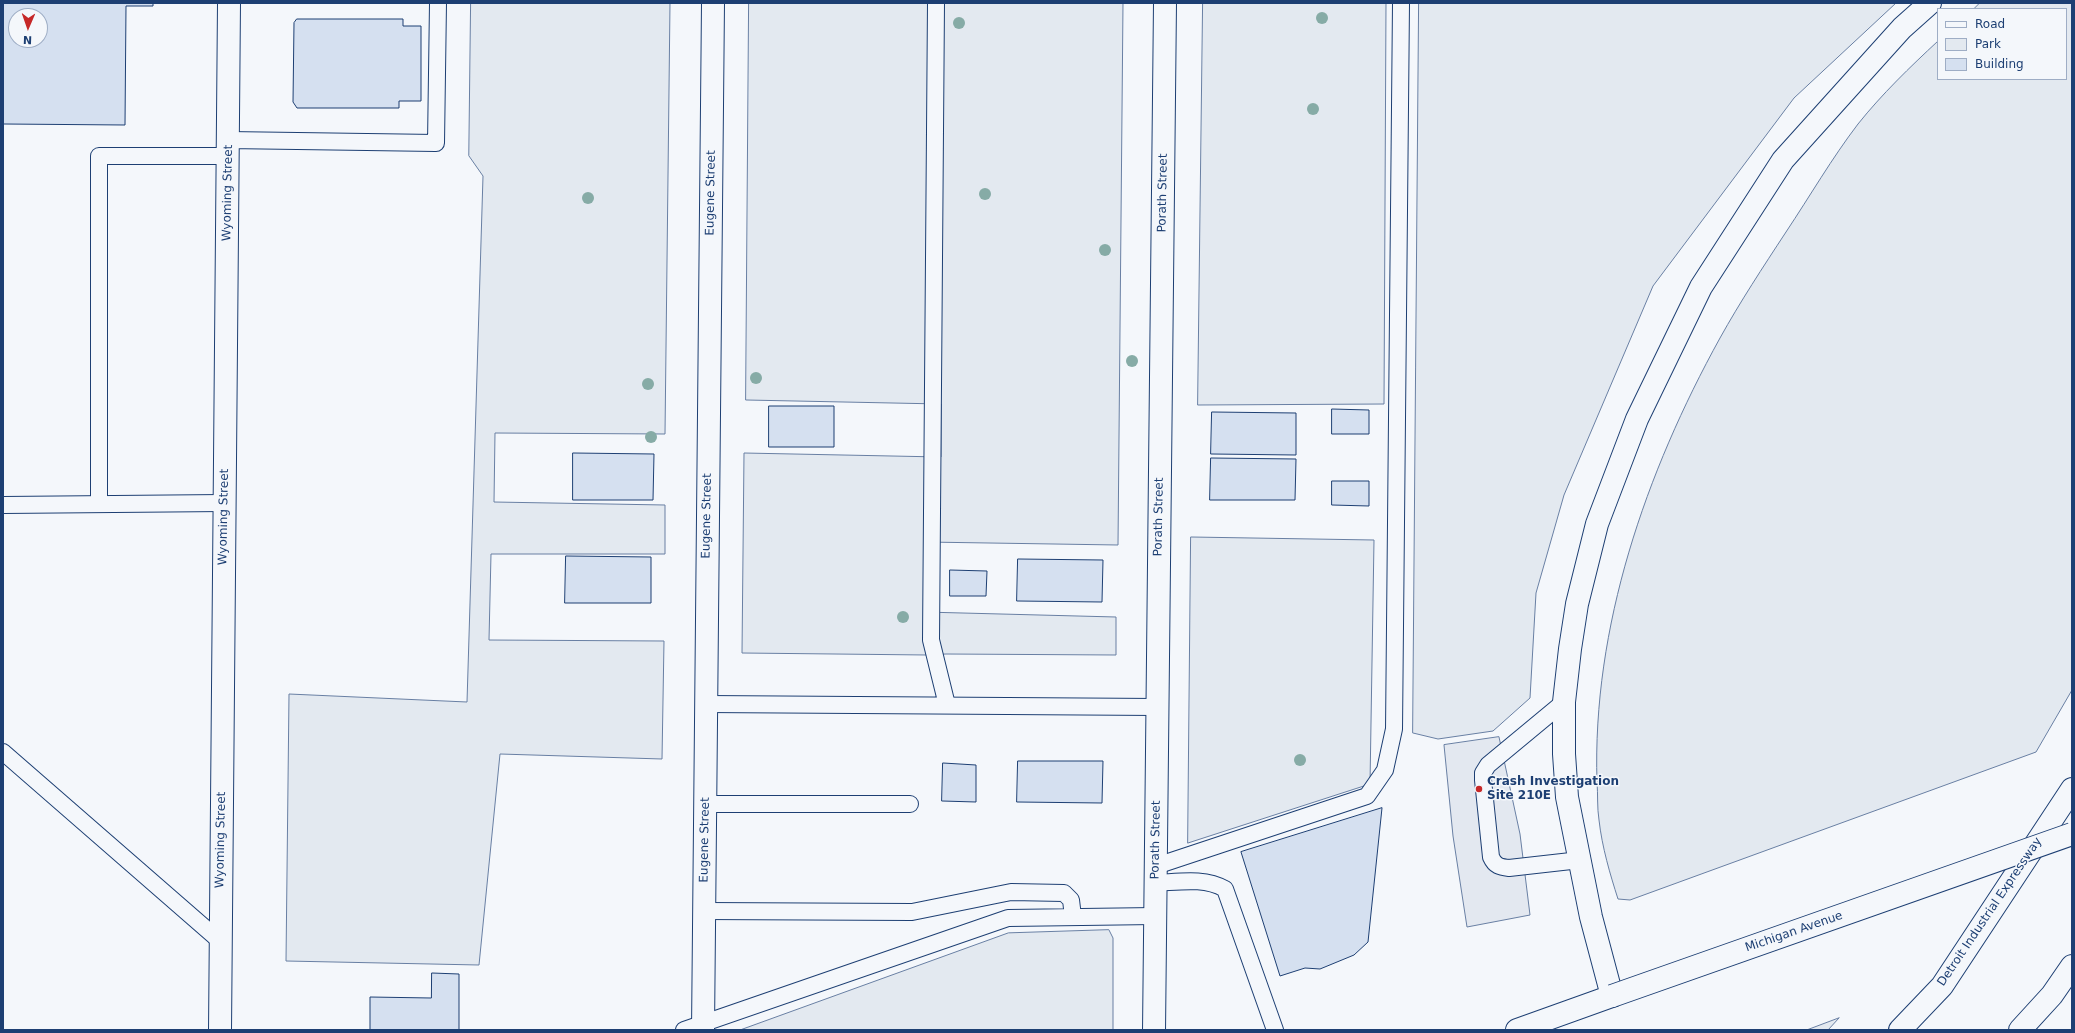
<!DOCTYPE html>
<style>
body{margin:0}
#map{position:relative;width:2075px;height:1033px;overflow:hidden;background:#f4f7fb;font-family:"DejaVu Sans",sans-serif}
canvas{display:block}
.frame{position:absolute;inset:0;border:4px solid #1d3f73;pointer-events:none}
.legend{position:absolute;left:1937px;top:8px;width:130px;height:72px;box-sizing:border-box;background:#f4f7fb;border:1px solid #9eadc5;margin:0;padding:5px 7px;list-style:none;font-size:12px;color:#1d3f73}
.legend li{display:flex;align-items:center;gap:8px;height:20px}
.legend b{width:20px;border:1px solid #9eadc5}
.north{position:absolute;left:8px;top:8px;width:40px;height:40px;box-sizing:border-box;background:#f4f7fb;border:1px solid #9eadc5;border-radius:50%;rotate:182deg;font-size:11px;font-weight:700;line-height:16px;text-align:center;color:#1d3f73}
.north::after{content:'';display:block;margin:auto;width:14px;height:18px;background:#c62828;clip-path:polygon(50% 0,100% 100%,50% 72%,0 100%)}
</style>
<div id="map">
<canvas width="2075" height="1033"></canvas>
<div class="frame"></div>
<ul class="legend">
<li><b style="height:5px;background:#f4f7fb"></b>Road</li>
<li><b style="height:11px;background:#e3e9f0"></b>Park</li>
<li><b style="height:11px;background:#d5e0f0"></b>Building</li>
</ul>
<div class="north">N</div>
</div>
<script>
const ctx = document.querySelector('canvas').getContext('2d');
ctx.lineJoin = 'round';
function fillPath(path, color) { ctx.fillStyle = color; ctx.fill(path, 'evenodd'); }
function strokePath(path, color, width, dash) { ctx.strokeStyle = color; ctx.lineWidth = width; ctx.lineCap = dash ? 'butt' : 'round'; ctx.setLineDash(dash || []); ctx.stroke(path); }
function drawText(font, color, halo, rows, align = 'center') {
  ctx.font = font + ' "DejaVu Sans",sans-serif'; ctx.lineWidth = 3; ctx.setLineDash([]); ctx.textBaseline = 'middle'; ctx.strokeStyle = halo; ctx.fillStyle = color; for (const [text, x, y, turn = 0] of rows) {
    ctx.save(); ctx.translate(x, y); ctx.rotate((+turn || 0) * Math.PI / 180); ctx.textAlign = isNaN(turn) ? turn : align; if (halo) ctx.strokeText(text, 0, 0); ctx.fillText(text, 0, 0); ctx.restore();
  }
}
const green = new Path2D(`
 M 471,3 L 670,3 L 665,434 L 495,433 L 494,502 L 665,505 L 665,554 L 491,554 L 489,640 L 664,641 L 662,759 L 500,754 L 479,965 L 286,961 L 289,694 L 467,702 L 483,176 L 469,156 Z
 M 749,3 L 1123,3 L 1118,545 L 925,542 L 924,612 L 1116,617 L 1116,655 L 946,654 L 927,655 L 742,653 L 744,453 L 941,457 L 941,404 L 746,400 Z
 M 1203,3 L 1386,3 L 1384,404 L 1198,405 Z
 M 1419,3 L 1896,3 L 1794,98 L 1653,286 L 1564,495 L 1536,593 L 1530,698 L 1493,731 L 1438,739 L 1413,733 Z
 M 1980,3 L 2072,3 L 2072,690 L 2036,752 L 1630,900 L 1618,899 C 1610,874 1602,847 1599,820 C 1597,808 1598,794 1597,782 C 1592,627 1646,472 1720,338 C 1740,302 1763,267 1786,232 C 1810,196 1832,158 1858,124 C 1882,94 1910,67 1938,41 L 1938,79 L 2066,79 L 2066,9 L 1974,9 Z
 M 1191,537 L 1374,540 L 1370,784 L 1188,843 Z
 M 1109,930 L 1113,938 L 1113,1030 L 740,1030 L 1008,933 Z
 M 1839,1018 L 1828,1030 L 1807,1030 Z`);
fillPath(green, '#e3e9f0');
strokePath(green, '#687fa3', 1);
const parking = new Path2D(`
 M 1499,737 L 1520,834 L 1530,915 L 1467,927 L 1453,836 L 1444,745 Z`);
fillPath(parking, '#e3e8f0');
strokePath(parking, '#687fa3', 1);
const building = new Path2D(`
 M 3,3 L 153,3 L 153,6 L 126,6 L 125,125 L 3,124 ZM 16,16 L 40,16 L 40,40 L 16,40 Z
 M 297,19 L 403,19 L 403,26 L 421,26 L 421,101 L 399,101 L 399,108 L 297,108 L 293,102 L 294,23 Z
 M 769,406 L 834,406 L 834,447 L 769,447 Z
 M 1332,409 L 1369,410 L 1369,434 L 1332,434 Z
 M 1212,412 L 1296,413 L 1296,455 L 1211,454 Z
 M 573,453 L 654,454 L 653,500 L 573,500 Z
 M 1211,458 L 1296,459 L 1295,500 L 1210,500 Z
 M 1332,481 L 1369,481 L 1369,506 L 1332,505 Z
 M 566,556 L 651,557 L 651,603 L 565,603 Z
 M 1018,559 L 1103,560 L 1102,602 L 1017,601 Z
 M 950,570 L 987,571 L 986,596 L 950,596 Z
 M 1018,761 L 1103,761 L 1102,803 L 1017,802 Z
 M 943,763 L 976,765 L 976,802 L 942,801 Z
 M 1382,808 L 1368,942 L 1354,955 L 1320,969 L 1305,968 L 1280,976 L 1241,852 Z
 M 432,973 L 459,974 L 459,1030 L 370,1030 L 370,997 L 431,998 Z`);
fillPath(building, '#d5e0f0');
strokePath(building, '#1d3f73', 1);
const lane = new Path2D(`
 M 936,3 L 931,640 L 947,705
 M 228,140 L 436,143 L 438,3
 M 99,504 L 99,156 L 228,156
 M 3,505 L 224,503
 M 1564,702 L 1488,765 L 1483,773 L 1483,780 L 1491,857 C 1495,866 1500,867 1509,868 L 1580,860
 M 706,704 L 1157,707
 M 3,752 L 220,941
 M 705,804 L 910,804
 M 1156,866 L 1367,796 L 1385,770 L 1394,729 L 1401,3
 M 1155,883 C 1179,882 1204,877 1225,889 L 1275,1030
 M 704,911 L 912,912 L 1011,892 L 1064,893 L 1071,900 L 1073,917
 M 684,1030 L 1008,918 L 1155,916`);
const street = new Path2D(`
 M 703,1030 L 713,3
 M 1154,1030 L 1165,3`);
const secondary = new Path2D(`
 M 220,1030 L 229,3`);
const primary = new Path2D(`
 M 1517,1030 L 1612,996`);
const highway = new Path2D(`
 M 1612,996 L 1591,917 L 1567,797 L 1564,754 L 1564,702 L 1570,649 L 1577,604 L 1597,524 L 1637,419 L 1701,287 L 1783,160 L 1902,28 L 1930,3
 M 1900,1030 L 1942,986 L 2072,789
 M 2020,1030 L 2052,995 L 2072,966`);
strokePath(lane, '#1d3f73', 18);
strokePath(street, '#1d3f73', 24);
strokePath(secondary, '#1d3f73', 24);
strokePath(primary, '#1d3f73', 24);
strokePath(highway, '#1d3f73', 24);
strokePath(lane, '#f4f7fb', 16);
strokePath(street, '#f4f7fb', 22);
strokePath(secondary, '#f4f7fb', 22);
strokePath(primary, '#f4f7fb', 22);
strokePath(highway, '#f4f7fb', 22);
const primaryBridge = new Path2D(`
 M 1612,996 L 2072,834`);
strokePath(primaryBridge, '#1d3f73', 24, []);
strokePath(primaryBridge, '#f4f7fb', 22);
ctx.fillStyle = '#86aba6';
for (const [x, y] of [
 [1322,18],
 [959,23],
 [1313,109],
 [985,194],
 [588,198],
 [1105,250],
 [1132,361],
 [756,378],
 [648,384],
 [651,437],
 [903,617],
 [1300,760]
]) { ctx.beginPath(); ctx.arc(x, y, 6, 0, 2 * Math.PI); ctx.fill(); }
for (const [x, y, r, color] of [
 [1479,789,4,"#c62828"]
]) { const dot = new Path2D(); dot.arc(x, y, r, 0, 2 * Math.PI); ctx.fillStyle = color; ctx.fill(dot); strokePath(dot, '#f4f7fb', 1.5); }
drawText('12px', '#1d3f73', '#f4f7fb', [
 ["Wyoming Street",228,193,-89],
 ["Eugene Street",711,193,-89],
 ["Porath Street",1163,193,-89],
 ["Eugene Street",707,516,-89],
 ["Wyoming Street",224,517,-89],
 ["Porath Street",1159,517,-89],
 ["Wyoming Street",221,840,-89],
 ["Eugene Street",705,840,-89],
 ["Porath Street",1156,840,-89],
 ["Detroit Industrial Expressway",1990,912,-56],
 ["Michigan Avenue",1794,932,-19]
]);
drawText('bold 12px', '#1d3f73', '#f4f7fb', [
 ["Crash Investigation",1487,782],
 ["Site 210E",1487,796]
], 'left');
</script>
